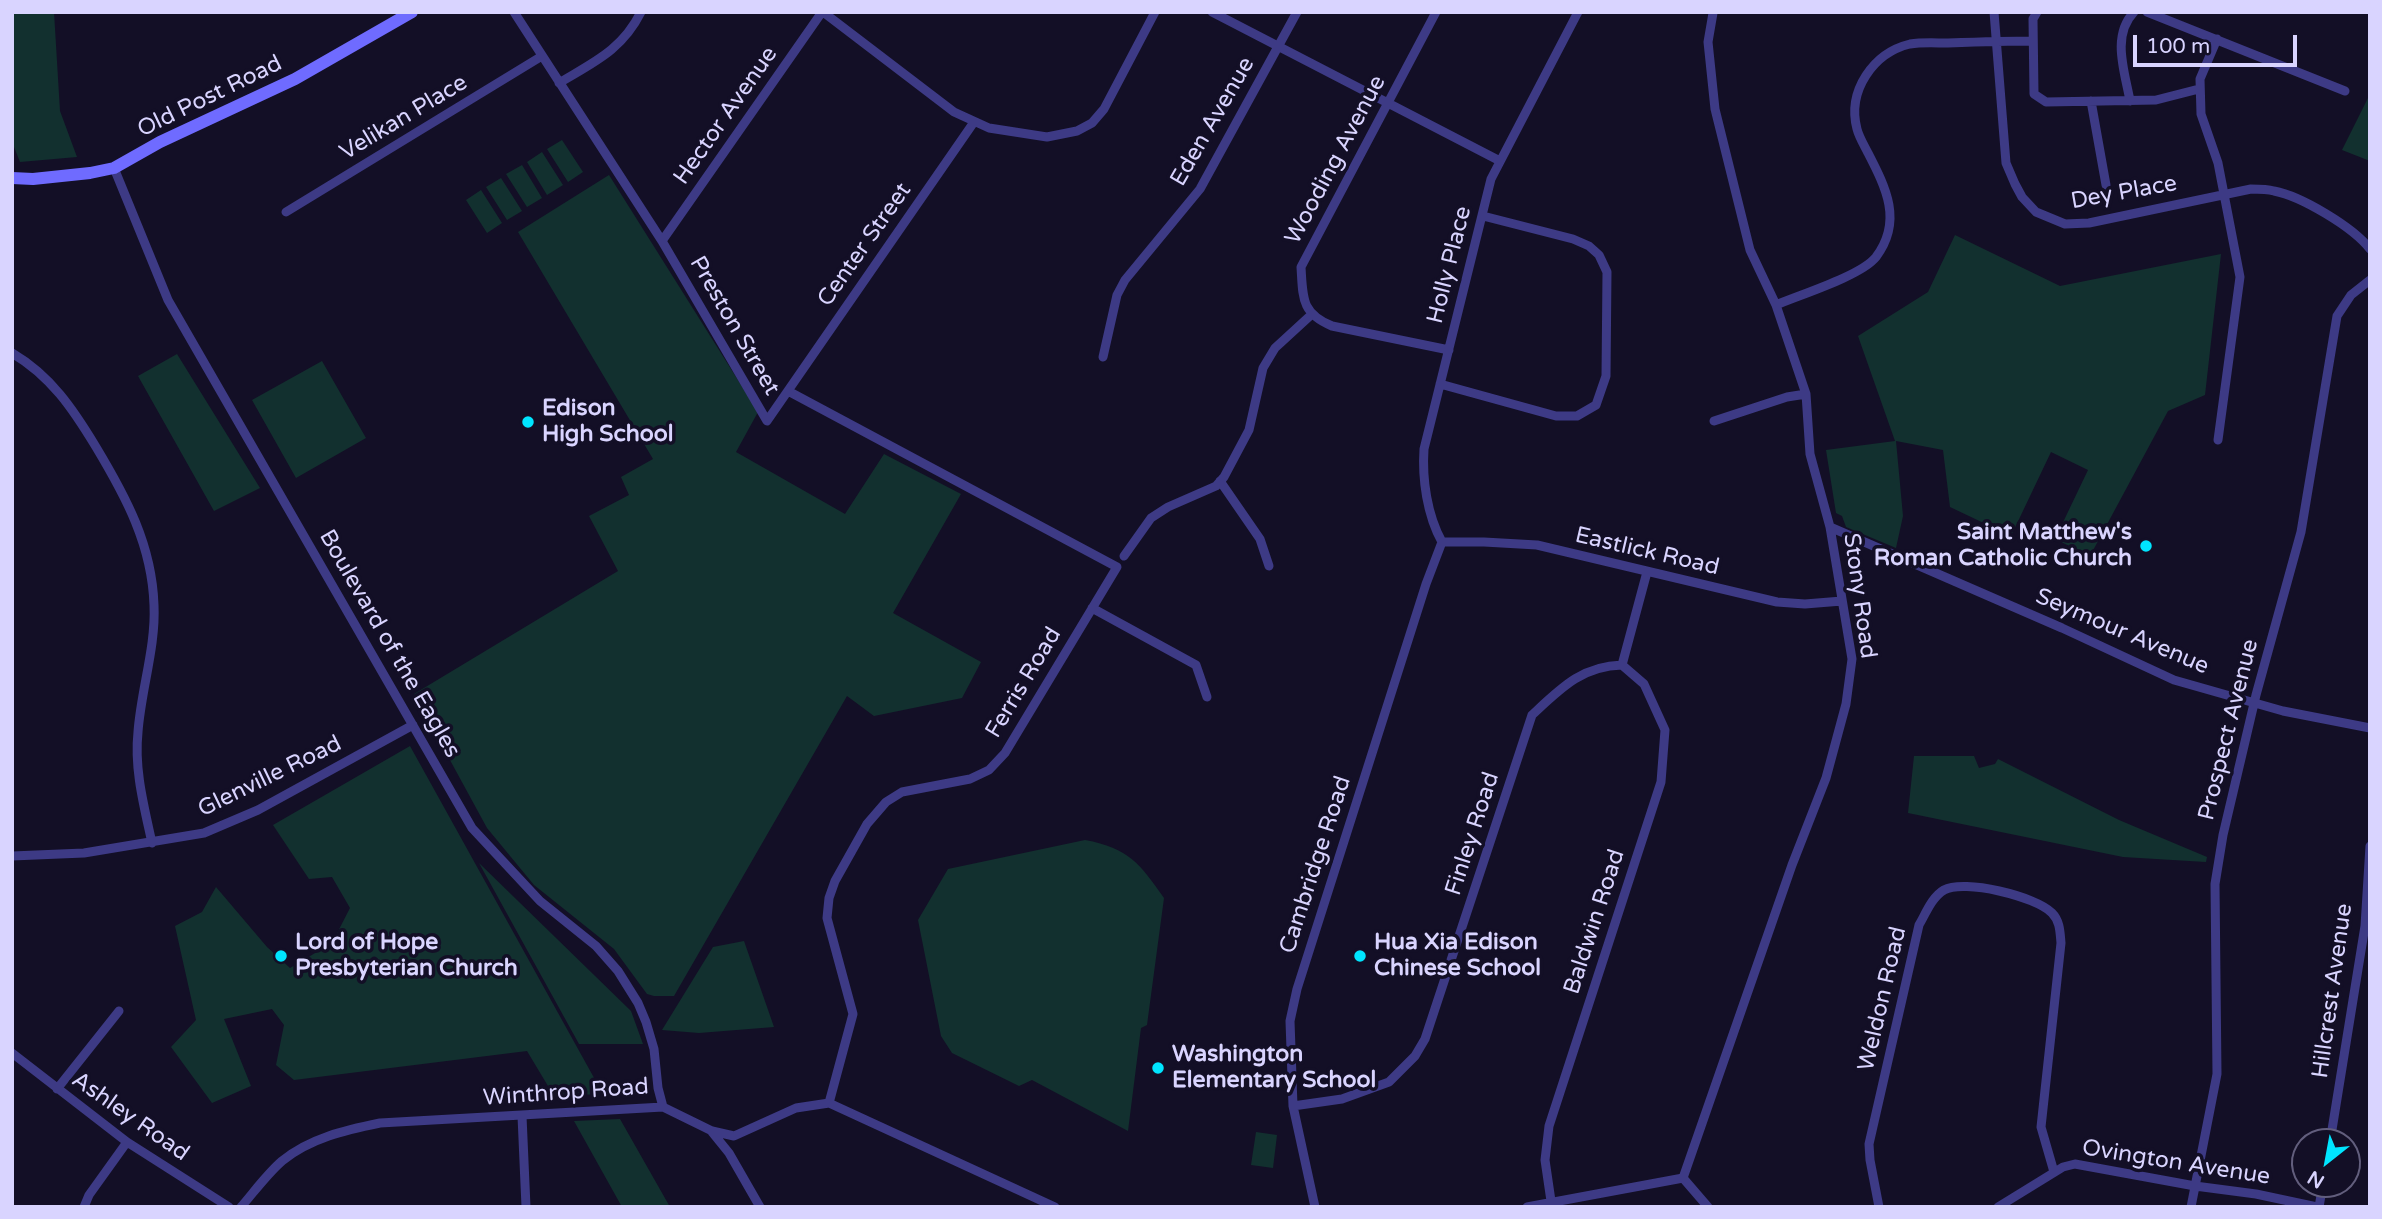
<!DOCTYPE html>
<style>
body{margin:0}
#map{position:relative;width:2382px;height:1219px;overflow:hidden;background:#130f26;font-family:"Varela Round",sans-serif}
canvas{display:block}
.frame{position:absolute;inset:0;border:14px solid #d9d4ff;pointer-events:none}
.north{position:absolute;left:2291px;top:1128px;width:70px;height:70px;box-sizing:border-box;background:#130f26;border:2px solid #625e7d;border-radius:50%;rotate:211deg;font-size:19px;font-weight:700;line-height:28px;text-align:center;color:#d9d4ff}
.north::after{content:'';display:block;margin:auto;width:24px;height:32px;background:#00e5ff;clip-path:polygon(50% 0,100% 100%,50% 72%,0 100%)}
.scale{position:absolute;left:2133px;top:35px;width:164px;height:32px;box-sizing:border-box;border:4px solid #d9d4ff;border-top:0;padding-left:9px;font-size:21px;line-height:24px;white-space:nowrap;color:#d9d4ff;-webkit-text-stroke:5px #130f26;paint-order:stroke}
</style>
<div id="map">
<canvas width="2382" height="1219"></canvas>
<div class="frame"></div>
<div class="north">N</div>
<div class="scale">100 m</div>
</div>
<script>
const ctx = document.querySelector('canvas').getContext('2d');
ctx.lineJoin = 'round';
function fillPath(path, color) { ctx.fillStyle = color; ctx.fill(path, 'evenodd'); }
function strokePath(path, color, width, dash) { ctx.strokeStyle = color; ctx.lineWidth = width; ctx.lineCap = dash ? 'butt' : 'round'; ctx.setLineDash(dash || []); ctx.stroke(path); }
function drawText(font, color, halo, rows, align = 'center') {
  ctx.font = font + ' "Varela Round",sans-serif'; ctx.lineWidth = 7; ctx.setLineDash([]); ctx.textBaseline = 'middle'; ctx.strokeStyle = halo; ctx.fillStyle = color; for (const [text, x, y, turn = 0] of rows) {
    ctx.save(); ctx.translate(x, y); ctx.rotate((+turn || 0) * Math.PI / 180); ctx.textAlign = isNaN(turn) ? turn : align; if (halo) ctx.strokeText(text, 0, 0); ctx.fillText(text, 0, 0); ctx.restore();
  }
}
fillPath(new Path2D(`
 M 12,12 L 54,12 L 60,111 L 77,157 L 20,162 L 12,142 Z
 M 2370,94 L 2370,161 L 2342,150 Z
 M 562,140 L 583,172 L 568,182 L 547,149 Z
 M 542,152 L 563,185 L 547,195 L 527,162 Z
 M 522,165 L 542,198 L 527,207 L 506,174 Z
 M 609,175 L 758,412 L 736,452 L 845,514 L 884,454 L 961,494 L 893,613 L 981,662 L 962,698 L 874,716 L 847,696 L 674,996 L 654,996 L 647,994 L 614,949 L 534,885 L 487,828 L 414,694 L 618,571 L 589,516 L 629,495 L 621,477 L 653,459 L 518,232 Z
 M 501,178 L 522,211 L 507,220 L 486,187 Z
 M 481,190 L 502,223 L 487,233 L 466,200 Z
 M 1955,235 L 2060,286 L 2221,254 L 2205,395 L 2168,411 L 2090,556 L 2055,539 L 2088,470 L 2051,452 L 2011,536 L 1950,507 L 1943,450 L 1896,441 L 1903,516 L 1896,548 L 1846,527 L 1842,516 L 1836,513 L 1826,450 L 1895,441 L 1858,336 L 1928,292 Z
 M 177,354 L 260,488 L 214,511 L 138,376 Z
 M 322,361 L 366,438 L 296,478 L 252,400 Z
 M 410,746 L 603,1094 L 554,1096 L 527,1051 L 294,1080 L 276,1065 L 284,1025 L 272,1009 L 224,1019 L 251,1086 L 212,1103 L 171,1047 L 196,1020 L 175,926 L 202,912 L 216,887 L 267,947 L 290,968 L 332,943 L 350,908 L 332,877 L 309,879 L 273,825 Z
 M 1914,756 L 1974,756 L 1979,768 L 1995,764 L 1998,759 L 2119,820 L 2207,857 L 2206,862 L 2123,857 L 1908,813 Z
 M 1085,840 C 1129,848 1140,864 1164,898 L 1147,1025 L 1141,1028 L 1128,1131 L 1032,1080 L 1019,1086 L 952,1053 L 941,1036 L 918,920 L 948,869 Z
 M 479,863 L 631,1011 L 643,1044 L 579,1044 Z
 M 744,941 L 774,1027 L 699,1033 L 662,1030 L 713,947 Z
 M 620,1119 L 670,1207 L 622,1207 L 574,1121 Z
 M 1256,1132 L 1277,1135 L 1273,1168 L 1251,1165 Z`), '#12302f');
strokePath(new Path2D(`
 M 514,12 L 662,241 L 767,421 L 974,122
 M 823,12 L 954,112 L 989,128 L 1047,137 L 1077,131 L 1092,123 L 1104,109 L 1155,12
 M 1212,12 L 1500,161
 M 1436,12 L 1301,267 C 1303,298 1301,313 1332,326 L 1449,350
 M 1994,12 L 2006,163 L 2015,184 L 2022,197 L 2036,212 L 2065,224 L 2089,223 L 2251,189 C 2259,189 2267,189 2274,191 C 2301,196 2353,227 2370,249
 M 2037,12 L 2033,19 L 2034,94 L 2046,102 L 2156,100 L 2199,89
 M 2147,12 L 2345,91
 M 2217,39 L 2200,79 L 2201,114 L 2218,163 L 2240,277 L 2218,440
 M 559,83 C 594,62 622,50 641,12
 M 2091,101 L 2106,185
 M 2130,101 C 2125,72 2111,36 2134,12
 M 114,168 L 168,300 L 472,828 L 540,901 L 596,946 L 618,971 L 638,1003 L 646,1022 L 654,1049 L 658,1088 L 663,1107
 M 286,212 L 542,56
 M 662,241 L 822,12
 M 1776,305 C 1799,295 1861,276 1876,257 C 1903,221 1886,188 1868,153 C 1864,145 1859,137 1857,129 C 1847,91 1873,53 1910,44 C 1922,42 1936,43 1948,43 C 1976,42 2005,41 2033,41
 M 12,353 C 51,376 73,409 96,447 C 126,497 152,545 154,605 C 156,647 141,690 138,732 C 134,769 144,806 152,843
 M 1103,357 L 1117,295 L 1125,280 L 1200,189 L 1297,12
 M 1440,384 L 1556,416 L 1577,416 L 1596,405 L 1606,376 L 1607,272 L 1599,255 L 1589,246 L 1573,239 L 1483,216
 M 788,391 L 1117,567 L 1005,753 L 989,770 L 970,779 L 902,792 L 886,802 L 867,824 L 835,881 L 829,898 L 827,918 L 853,1014 L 829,1103
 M 1714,421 L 1787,397 L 1806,394
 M 1220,481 L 1260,539 L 1269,566
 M 1830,527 L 2062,628 L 2174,680 L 2283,711 L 2370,728
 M 1442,542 C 1427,515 1422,479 1424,449 L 1491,179 L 1578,12
 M 1442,542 L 1484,542 L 1537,545 L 1777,602 L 1805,604 L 1842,601
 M 1124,556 L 1151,518 L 1168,507 L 1216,486 L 1224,477 L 1249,430 L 1263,368 L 1275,348 L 1311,315
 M 1092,608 L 1196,665 L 1207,697
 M 1622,665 L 1647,572
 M 12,856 L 84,853 L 204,833 L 258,810 L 413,725
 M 12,1053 L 127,1142 L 229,1207
 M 57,1089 L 119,1011
 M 1293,1106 L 1342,1099 L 1389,1082 L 1415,1056 L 1425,1039 L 1532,715 C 1561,688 1582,666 1622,665
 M 522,1116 L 526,1207
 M 712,1132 L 729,1153 L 760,1207
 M 2330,1142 L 2365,926 L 2370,846
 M 1683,1178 L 1792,865 L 1826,778 L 1846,704 L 1852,659 L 1830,527 L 1810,454 L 1806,394 L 1776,305 L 1750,250 L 1715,109 L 1708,42 L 1713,13
 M 1683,1178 L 1708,1207
 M 1551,1201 L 1545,1160 L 1549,1126 L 1661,782 L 1665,730 L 1644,684 L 1622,665
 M 84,1207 L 89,1195 L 127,1142
 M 241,1207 C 254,1192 267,1174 282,1161 C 310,1138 346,1130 380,1123 L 663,1107 L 712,1131 L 734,1136 L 796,1108 L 829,1103 L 1055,1207
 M 1315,1207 L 1293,1106 L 1290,1021 L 1297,989 L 1426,584 L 1442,542
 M 1527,1207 L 1683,1178
 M 1879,1207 L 1870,1160 L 1869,1144 L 1919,925 C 1926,913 1932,897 1944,890 C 1964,879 2035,896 2052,913 C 2060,921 2060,932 2061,943 L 2041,1127 L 2054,1172
 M 1998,1207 L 2063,1167 L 2075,1164 L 2195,1186 L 2256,1194 L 2317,1207
 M 2191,1207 L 2217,1074 L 2215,884 L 2223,835 L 2256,695 L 2301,532 L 2337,316 L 2351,295 L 2370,280
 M 2319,1207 L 2323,1184`), '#3d3a85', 9);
strokePath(new Path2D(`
 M 12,178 L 33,179 L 90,173 L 114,168 L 160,142 L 295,79 L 412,12`), '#6f6bff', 12);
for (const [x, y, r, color] of [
 [528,422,7,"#00e5ff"],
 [2146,546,7,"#00e5ff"],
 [281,956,7,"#00e5ff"],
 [1360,956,7,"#00e5ff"],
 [1158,1068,7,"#00e5ff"]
]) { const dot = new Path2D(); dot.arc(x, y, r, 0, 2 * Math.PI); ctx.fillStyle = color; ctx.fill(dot); strokePath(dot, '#130f26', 2.5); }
drawText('23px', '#d9d4ff', '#130f26', [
 ["Old Post Road",210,97,-26],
 ["Hector Avenue",726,116,-55],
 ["Velikan Place",404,118,-31],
 ["Eden Avenue",1213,122,-60],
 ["Wooding Avenue",1336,160,-62],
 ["Dey Place",2124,193,-10],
 ["Center Street",865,245,-55],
 ["Holly Place",1450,265,-76],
 ["Preston Street",734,326,60],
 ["Eastlick Road",1647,552,13],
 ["Stony Road",1859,596,82],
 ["Seymour Avenue",2122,632,23],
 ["Boulevard of the Eagles",389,644,60],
 ["Ferris Road",1024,683,-59],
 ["Prospect Avenue",2229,730,-76],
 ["Glenville Road",270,777,-26],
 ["Finley Road",1473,834,-72],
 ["Cambridge Road",1316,865,-72],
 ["Baldwin Road",1595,922,-72],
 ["Hillcrest Avenue",2333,991,-82],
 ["Weldon Road",1883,999,-77],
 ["Winthrop Road",566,1093,-4],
 ["Ashley Road",130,1117,35],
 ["Ovington Avenue",2176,1163,9]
]);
drawText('bold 23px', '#d9d4ff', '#130f26', [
 ["Edison",542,409],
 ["High School",542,435],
 ["Saint Matthew's",2132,533,"right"],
 ["Roman Catholic Church",2132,559,"right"],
 ["Lord of Hope",295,943],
 ["Presbyterian Church",295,969],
 ["Hua Xia Edison",1374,943],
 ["Chinese School",1374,969],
 ["Washington",1172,1055],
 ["Elementary School",1172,1081]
], 'left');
</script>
